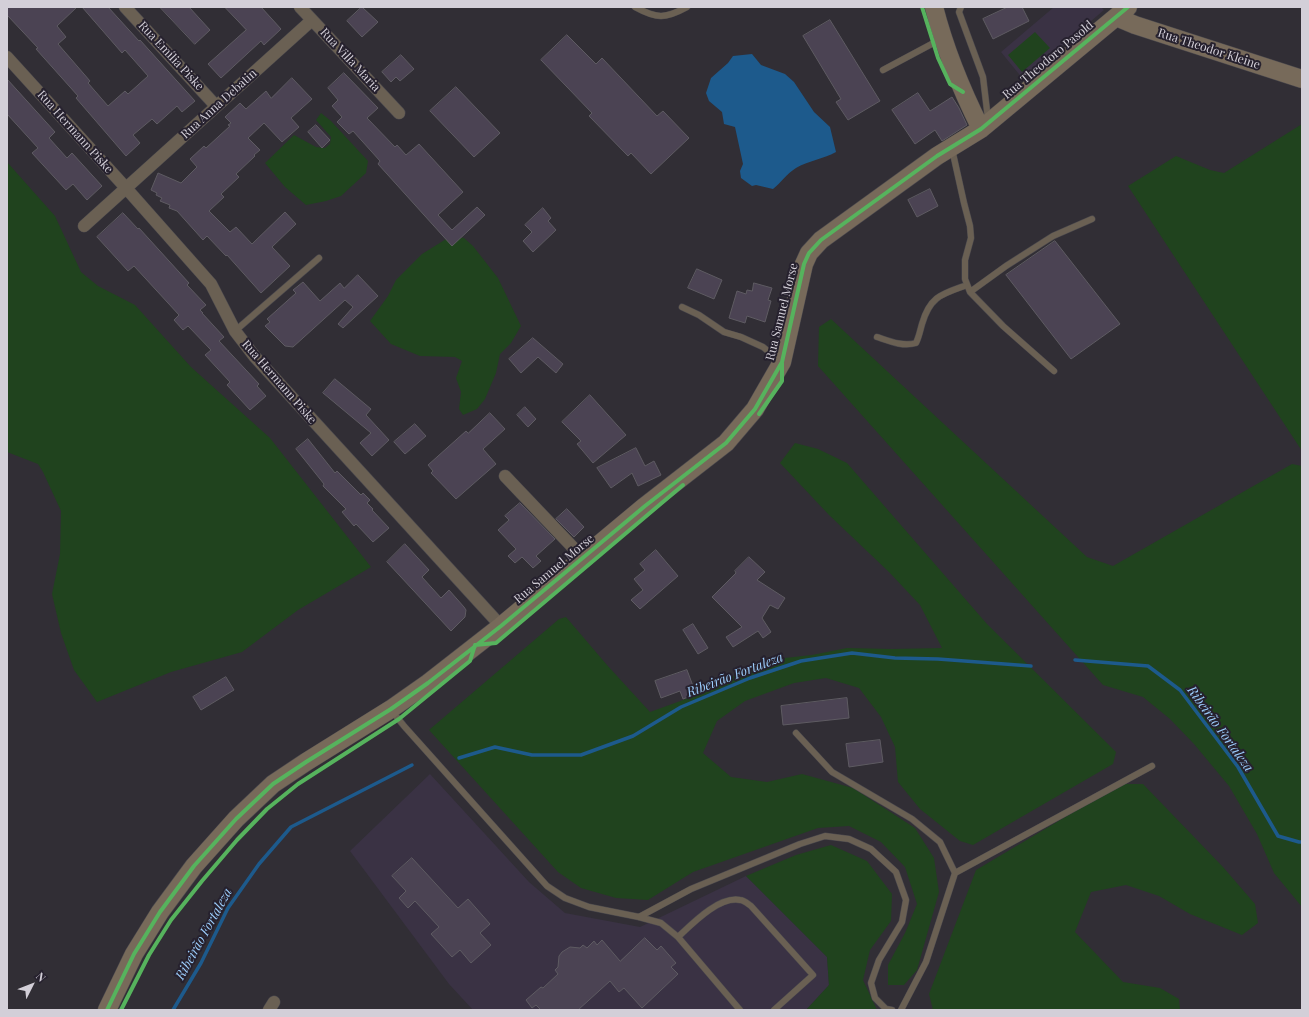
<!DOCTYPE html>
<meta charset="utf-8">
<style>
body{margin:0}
#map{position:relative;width:1309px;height:1017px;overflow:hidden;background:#312e35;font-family:"Playfair Display",serif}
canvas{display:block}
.frame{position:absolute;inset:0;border:8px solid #d3cfd8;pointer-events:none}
.north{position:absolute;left:12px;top:965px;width:40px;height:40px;-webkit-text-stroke:3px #26212e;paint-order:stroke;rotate:48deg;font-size:11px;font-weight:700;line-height:16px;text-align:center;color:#d3cfd8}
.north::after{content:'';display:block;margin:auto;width:14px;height:18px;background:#d3cfd8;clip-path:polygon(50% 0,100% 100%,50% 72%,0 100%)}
</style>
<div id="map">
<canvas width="1309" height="1017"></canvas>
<div class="frame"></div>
<div class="north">N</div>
</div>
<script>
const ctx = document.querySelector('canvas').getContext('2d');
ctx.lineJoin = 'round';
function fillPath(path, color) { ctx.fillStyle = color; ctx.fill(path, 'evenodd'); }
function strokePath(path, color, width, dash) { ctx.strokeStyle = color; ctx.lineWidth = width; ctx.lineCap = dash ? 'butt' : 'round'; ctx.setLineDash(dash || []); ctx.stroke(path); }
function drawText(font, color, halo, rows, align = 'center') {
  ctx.font = font + ' "Playfair Display",serif'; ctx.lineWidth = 4; ctx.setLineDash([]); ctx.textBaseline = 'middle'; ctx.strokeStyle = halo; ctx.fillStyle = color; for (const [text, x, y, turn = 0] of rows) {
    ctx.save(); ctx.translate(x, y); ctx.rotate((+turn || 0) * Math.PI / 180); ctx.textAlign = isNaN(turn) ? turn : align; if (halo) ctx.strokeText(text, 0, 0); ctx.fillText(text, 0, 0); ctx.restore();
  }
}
fillPath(new Path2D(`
 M 1054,7 L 1101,7 L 1104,10 L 1023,79 L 1001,52 Z
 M 430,774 L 529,882 L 565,913 L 640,927 L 746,876 L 827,957 L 829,985 L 806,1010 L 473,1010 L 449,984 L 350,851 Z`), '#3a3244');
fillPath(new Path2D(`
 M 1035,32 L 1050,48 L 1022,72 L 1008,55 Z
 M 321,113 L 331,121 L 368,161 L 366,173 L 341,196 L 326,201 L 306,205 L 285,187 L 265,163 L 294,135 L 316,147 L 325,148 L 330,144 L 331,137 L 316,120 Z
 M 1302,124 L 1302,451 L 1128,186 L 1176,156 L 1210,170 L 1224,173 Z
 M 7,162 L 55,216 L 81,272 L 98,286 L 135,305 L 191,367 L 270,438 L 371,567 L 298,610 L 242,652 L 171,672 L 97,702 L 74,670 L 61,633 L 52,594 L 60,554 L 61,511 L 43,472 L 38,464 L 7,452 Z
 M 451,236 L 464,238 L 473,246 L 498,278 L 521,326 L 511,343 L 500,354 L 496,373 L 485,399 L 477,409 L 463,415 L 459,409 L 461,392 L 456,378 L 462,361 L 455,357 L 420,356 L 391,344 L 370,321 L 388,296 L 396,280 L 422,254 Z
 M 831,319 L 1087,557 L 1113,566 L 1292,464 L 1302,466 L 1302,907 L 1274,873 L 1257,834 L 1229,786 L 1194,744 L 1170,719 L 1143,697 L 1103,685 L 818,366 L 819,327 Z
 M 795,443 L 818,449 L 847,463 L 987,624 L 1116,752 L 1113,764 L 973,845 L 960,841 L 920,809 L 898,782 L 895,747 L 881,717 L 859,688 L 826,678 L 794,683 L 745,701 L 717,721 L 703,753 L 731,777 L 767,782 L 802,774 L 853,788 L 915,828 L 934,858 L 939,892 L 917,970 L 904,985 L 888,985 L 888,965 L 905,933 L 917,904 L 905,867 L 881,842 L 849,826 L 818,828 L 693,872 L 648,900 L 616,898 L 581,888 L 558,872 L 429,730 L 559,619 L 566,617 L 607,665 L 650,712 L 686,699 L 767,660 L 812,655 L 847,648 L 892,649 L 942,648 L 920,605 L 889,572 L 829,515 L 780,463 Z
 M 1121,784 L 1143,784 L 1223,867 L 1255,904 L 1258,923 L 1242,935 L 1190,914 L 1159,896 L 1126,885 L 1091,892 L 1075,932 L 1123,982 L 1160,988 L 1179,999 L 1180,1010 L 933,1010 L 929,994 L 976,870 Z
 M 831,845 L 867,861 L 892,894 L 891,921 L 870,950 L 863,980 L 877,1010 L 806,1010 L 829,985 L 827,957 L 746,876 L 796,855 Z`), '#20431e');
fillPath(new Path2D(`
 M 752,54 L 761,65 L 785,74 L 794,82 L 814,112 L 830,127 L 836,152 C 823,159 808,161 796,168 C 786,174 781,183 773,189 L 756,185 L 752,186 L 741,178 L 740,171 L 743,164 L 735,127 L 724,124 L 722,112 L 709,101 L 706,93 L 711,78 L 728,63 L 733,56 Z`), '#1d5a8c');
strokePath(new Path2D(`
 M 1075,660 L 1148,666 L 1180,690 L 1238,767 L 1278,836 L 1299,842 L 1302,842
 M 459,758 L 495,747 L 532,755 L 581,755 L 633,736 L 681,707 L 750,678 L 801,661 L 852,653 L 895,658 L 938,659 L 1031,666
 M 173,1010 L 201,963 L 228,908 L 259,864 L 291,827 L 412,765`), '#1d5a8c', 3.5);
const building = new Path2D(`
 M 7,7 L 77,7 L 57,26 L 66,37 L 58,44 L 90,81 L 88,83 L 108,106 L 125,91 L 128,94 L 148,76 L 125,50 L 122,53 L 82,7 L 108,7 L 139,41 L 140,40 L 195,101 L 182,112 L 177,106 L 157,124 L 152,119 L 133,135 L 140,143 L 126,156 L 76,98 L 78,96 L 36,49 L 38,48 L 7,15 Z
 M 160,7 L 189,7 L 210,30 L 195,44 Z
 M 225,7 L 261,7 L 281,29 L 264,45 L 261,41 L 221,78 L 208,64 L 246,30 Z
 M 362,7 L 378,22 L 362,37 L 347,21 Z
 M 1008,7 L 1022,7 L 1029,21 L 993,39 L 983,19 Z
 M 830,20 L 880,101 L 848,120 L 836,102 L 841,99 L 803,36 Z
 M 567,35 L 596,64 L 602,58 L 657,116 L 663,111 L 689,138 L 651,174 L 631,153 L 628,156 L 589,116 L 592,113 L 541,60 Z
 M 401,55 L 414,69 L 400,81 L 396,77 L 391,82 L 382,72 Z
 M 344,73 L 378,108 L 367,118 L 395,147 L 397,145 L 406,155 L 419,144 L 463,192 L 438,215 L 452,230 L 477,207 L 485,215 L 452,246 L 378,164 L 380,161 L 353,131 L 349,134 L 337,122 L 342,117 L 332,106 L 338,100 L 328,88 Z
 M 292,78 L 312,99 L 291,118 L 299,127 L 282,142 L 264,123 L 248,138 L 260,150 L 254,155 L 255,156 L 236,174 L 239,177 L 221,194 L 224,197 L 209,211 L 230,232 L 236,227 L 252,244 L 285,212 L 296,224 L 272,247 L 290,266 L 261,293 L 227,255 L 226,256 L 207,236 L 203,240 L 177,211 L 169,208 L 170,205 L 160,201 L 162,198 L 156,195 L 157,193 L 151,190 L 158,173 L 181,183 L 197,167 L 190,159 L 204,146 L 206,148 L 230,126 L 228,125 L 231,123 L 225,117 L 240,103 L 246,109 L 266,91 L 271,98 Z
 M 7,79 L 55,132 L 49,138 L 67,158 L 72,153 L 102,186 L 87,200 L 73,184 L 66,190 L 32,153 L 38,148 L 7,114 Z
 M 456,87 L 500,133 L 474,157 L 430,111 Z
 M 918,93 L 930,111 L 952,97 L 959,108 L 967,125 L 942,141 L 935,130 L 915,144 L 892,110 Z
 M 316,125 L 330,140 L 322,148 L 308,132 Z
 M 930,189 L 938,206 L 917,217 L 908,200 Z
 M 543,208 L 551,218 L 548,221 L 556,230 L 533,252 L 523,241 L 532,232 L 525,225 Z
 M 123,213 L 138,229 L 139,228 L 189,283 L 187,285 L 206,305 L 200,310 L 203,313 L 202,313 L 224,337 L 219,341 L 259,384 L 257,386 L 266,396 L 250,410 L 227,385 L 230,382 L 205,355 L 211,350 L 188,326 L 183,330 L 174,320 L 179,315 L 134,266 L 128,271 L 97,237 Z
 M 1055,241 L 1120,324 L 1071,359 L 1006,275 Z
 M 697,269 L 722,280 L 714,299 L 688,288 Z
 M 358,275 L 378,296 L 343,328 L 338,324 L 353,307 L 345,300 L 293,347 L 285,346 L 265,326 L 270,322 L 267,319 L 296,293 L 293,290 L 303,282 L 320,301 L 340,283 L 344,288 Z
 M 754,283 L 772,288 L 768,300 L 771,301 L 765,322 L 747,316 L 745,323 L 729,318 L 737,291 L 746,294 L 747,290 L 752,291 Z
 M 533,338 L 563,364 L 556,373 L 538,357 L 521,373 L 509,359 Z
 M 335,379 L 371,409 L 366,415 L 389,440 L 372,456 L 360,443 L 371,433 L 323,393 Z
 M 590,395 L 626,435 L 593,463 L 577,444 L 581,441 L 562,422 Z
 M 525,407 L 536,419 L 528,427 L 517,415 Z
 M 490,413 L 505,429 L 483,449 L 496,464 L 456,499 L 431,473 L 433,471 L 428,465 L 466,431 L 468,433 Z
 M 415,424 L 426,436 L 405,454 L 394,442 Z
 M 308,439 L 335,473 L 337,471 L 361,495 L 363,493 L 370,500 L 367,503 L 373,509 L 372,510 L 389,528 L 373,542 L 356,524 L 354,526 L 342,512 L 346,509 L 323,486 L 324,484 L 296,449 Z
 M 636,448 L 645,466 L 654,461 L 661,475 L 638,486 L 632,473 L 611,488 L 597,468 Z
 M 520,503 L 555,539 L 536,556 L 541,561 L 533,568 L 522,557 L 515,563 L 508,556 L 516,549 L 498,530 L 509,520 L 505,516 Z
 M 567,509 L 584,527 L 574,537 L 556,519 Z
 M 405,544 L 429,570 L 422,577 L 441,598 L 449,590 L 464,607 L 466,610 L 465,617 L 451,631 L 387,562 Z
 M 656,550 L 678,576 L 640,609 L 631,600 L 643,590 L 634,579 L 645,570 L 640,564 Z
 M 749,557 L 765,572 L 757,580 L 785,598 L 778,609 L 770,605 L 762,618 L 771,632 L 763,638 L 758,631 L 733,647 L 726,637 L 742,627 L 712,597 L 736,573 L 735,571 Z
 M 693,624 L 708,648 L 698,654 L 683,630 Z
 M 687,670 L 696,694 L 683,699 L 680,691 L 661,698 L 655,681 Z
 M 226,677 L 234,690 L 201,710 L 193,697 Z
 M 847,698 L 849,718 L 783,725 L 781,706 Z
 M 880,740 L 883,762 L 849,767 L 846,744 Z
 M 412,858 L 458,908 L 468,899 L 490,924 L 480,933 L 491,945 L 471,963 L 460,950 L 452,957 L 431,934 L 439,927 L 415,901 L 408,908 L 399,898 L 406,891 L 392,876 Z
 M 645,938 L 657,950 L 661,946 L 676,963 L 671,967 L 678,974 L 642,1008 L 624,988 L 619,992 L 610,981 L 578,1010 L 541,1010 L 536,1005 L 532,1008 L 526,1000 L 541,987 L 543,988 L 558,974 L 555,970 L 558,967 L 559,956 L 562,952 L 570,947 L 580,948 L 583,945 L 587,948 L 594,941 L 597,945 L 602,940 L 620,961 Z`);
fillPath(building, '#4b4353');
strokePath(building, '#5e5b62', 1);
const lane = new Path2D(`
 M 635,7 C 657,19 665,19 687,7
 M 961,7 L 959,12 L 983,77 L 988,119
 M 883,70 L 941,39
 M 952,149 L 964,203 L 970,226 L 971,238 L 965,260 L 965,279 L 970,292 L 1003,326 L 1054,371
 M 970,292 L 1006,266 L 1053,236 L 1092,219
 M 682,307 L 699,315 L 724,332 L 741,337 L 763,347 L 779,360
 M 235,331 L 319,258
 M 877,337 C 889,341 903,347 916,343 C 919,337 920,331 922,324 C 930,296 942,294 967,285
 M 392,711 L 404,726 L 547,886 L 565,898 L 589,907 L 639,917 L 661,923 L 678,937 L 740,1010
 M 796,733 L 832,772 L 912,819 L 940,842 L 955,873 L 926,962 L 901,1010
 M 955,873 L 1152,766
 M 639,917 L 691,889 L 800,844 L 825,836 L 849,839 L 871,849 L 896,872 L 906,900 L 902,922 L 879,960 L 871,983 L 875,998 L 886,1009 L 892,1010
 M 678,937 C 693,923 719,896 740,900 C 744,900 748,904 751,906 L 813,975 L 774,1010`);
const street = new Path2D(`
 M 125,7 L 216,106
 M 300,7 L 399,113
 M 7,57 L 126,188 L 211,284 L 235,331 L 255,357 L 501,626
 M 84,226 L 312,20
 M 505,476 L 583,558
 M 269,1010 L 274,1002`);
const secondary = new Path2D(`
 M 934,7 C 945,50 961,89 981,129
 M 1116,17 L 1135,25 L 1302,79
 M 107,1010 L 134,954 L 160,912 L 194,866 L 236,819 L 273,784 L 306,762 L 391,709 L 428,683 L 501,626 L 645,506 L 726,443 L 755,409 L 782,362 L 804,264 L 809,253 L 821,240 L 937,156 L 981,129 L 1128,7`);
strokePath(lane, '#4b494e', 7);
strokePath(street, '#4b494e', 13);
strokePath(secondary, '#4b494e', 19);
strokePath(lane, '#6a6053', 6);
strokePath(street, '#6a6053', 12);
strokePath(secondary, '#776a5a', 18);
strokePath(new Path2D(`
 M 922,7 L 938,58 L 950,84 L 963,92
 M 759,414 L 782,381 L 782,363
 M 475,645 L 496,643 L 683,485
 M 107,1010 L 134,954 L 160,912 L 194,866 L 236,819 L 273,784 L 306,762 L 391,709 L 428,683 L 501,626 L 645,506 L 726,443 L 755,409 L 782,362 L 804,264 L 809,253 L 821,240 L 937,156 L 981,129 L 1128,7
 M 121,1010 L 149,955 L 171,920 L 202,881 L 237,840 L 267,809 L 298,784 L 399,719 L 470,661 L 475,645`), '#56b35d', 4);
drawText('12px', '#d3cfd8', '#26212e', [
 ["Rua Theodor Kleine",1209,49,18],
 ["Rua Emília Piske",171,56,47],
 ["Rua Villa Maria",350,60,47],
 ["Rua Theodoro Pasold",1048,60,-40],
 ["Rua Anna Debatin",219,104,-42],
 ["Rua Hermann Piske",75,132,48],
 ["Rua Samuel Morse",782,312,-76],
 ["Rua Hermann Piske",279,382,49],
 ["Rua Samuel Morse",554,569,-40]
]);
drawText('italic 13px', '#9ccdfc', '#26212e', [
 ["Ribeirão Fortaleza",735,675,-21],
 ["Ribeirão Fortaleza",1220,729,54],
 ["Ribeirão Fortaleza",204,934,-61]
]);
</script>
